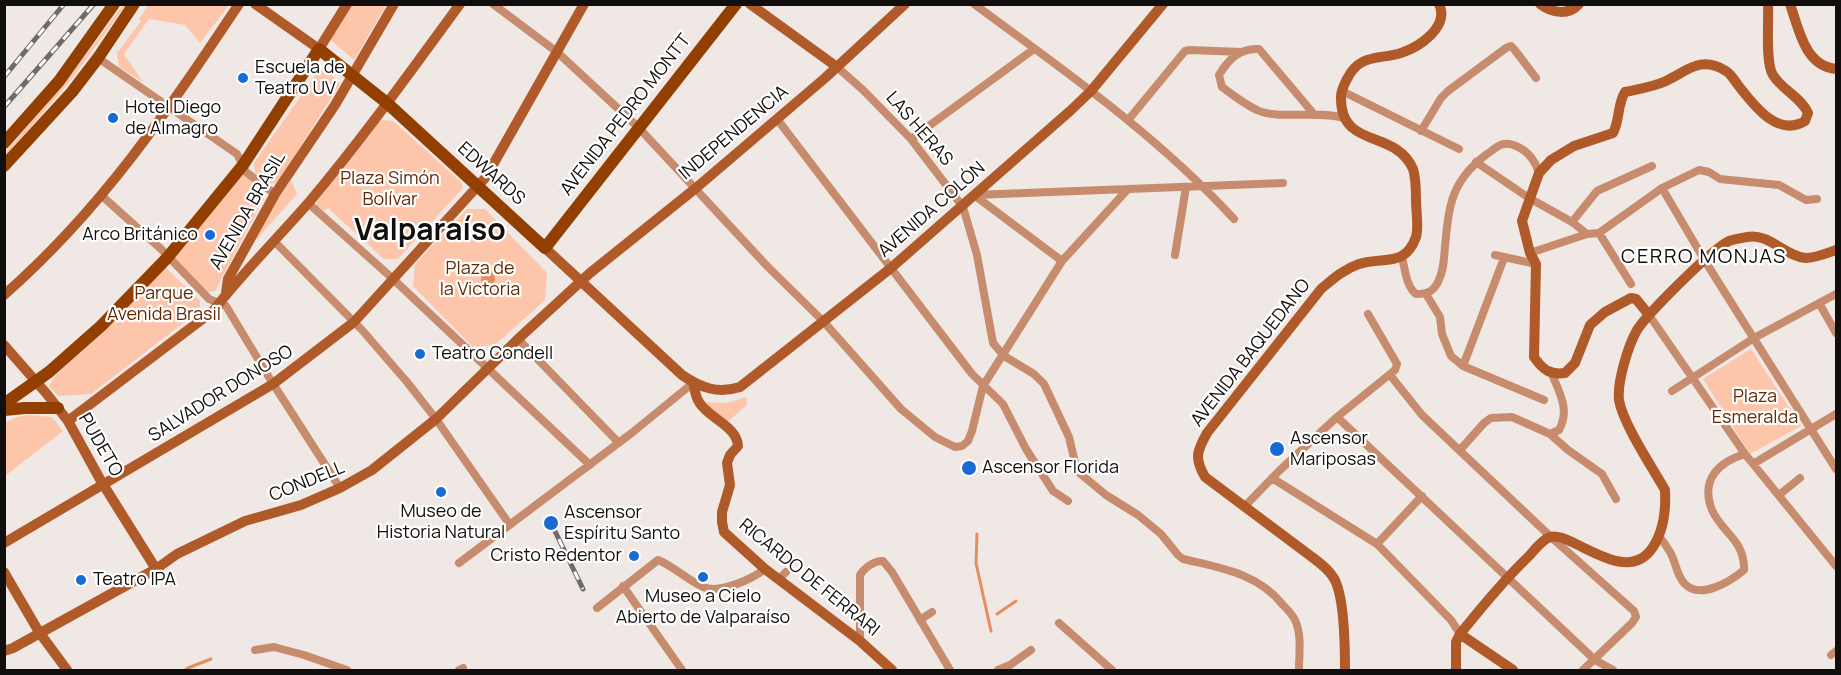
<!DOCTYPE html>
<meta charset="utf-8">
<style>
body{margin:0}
#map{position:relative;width:1841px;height:675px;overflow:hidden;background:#f0e8e4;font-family:Manrope,sans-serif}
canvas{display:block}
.frame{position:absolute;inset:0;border:6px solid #110f0d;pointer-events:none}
</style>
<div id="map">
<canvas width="1841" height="675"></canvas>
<div class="frame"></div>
</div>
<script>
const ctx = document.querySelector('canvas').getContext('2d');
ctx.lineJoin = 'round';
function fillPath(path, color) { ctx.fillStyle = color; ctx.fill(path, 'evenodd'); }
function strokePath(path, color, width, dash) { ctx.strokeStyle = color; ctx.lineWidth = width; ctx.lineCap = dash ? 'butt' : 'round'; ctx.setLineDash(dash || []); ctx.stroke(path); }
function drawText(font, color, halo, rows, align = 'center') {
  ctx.font = font + ' Manrope,sans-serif'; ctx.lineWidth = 4.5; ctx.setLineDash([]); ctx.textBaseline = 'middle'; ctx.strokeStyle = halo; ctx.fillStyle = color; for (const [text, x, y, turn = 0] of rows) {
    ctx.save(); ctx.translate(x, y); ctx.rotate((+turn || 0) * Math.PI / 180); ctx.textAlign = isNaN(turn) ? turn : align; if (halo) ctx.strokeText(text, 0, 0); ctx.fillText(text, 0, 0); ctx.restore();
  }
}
fillPath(new Path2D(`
 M 149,4 L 229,4 L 229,5 L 200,43 L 185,25 L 149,19 L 124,54 L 143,82 L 119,67 L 117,53 L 141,21 L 139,19 Z
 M 123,5 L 126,5 L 71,80 L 5,157 L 5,153 L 73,72 Z
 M 351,5 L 386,5 L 354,60 L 332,41 L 331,37 Z
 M 319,70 L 328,71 L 340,84 L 279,180 L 275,183 L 269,184 L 255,172 L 254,163 Z
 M 382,120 L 393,121 L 461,182 L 463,188 L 398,259 L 384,259 L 328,208 L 324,211 L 316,205 L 319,196 L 375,123 Z
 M 241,175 C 250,177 263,187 265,196 L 215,291 L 207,292 L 176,263 L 175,256 Z
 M 291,180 L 297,194 L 249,248 L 276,201 Z
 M 467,209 L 485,209 L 547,273 L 545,300 L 495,345 L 473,347 L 413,286 L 415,264 Z
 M 166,268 L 200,301 L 200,310 L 91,394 L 58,396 L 49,386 L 55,376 L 160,271 Z
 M 1751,349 L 1801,426 L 1750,454 L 1703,379 Z
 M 746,397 L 747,405 L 726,423 L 701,402 L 727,403 Z
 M 29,415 L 52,417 L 63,431 L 5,476 L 5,423 L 17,417 Z`), '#fdc6ab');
fillPath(new Path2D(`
 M481 279a7 7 0 1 1 14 0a7 7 0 1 1-14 0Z`), '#e88c5c');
strokePath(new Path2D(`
 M 977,534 L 976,563 L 991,631
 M 997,614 L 1016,601
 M 185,670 L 188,668 L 211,659`), '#e88c5c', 3);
strokePath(new Path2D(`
 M 493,4 L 557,52 L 639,128 L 767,266 L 823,321 L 901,409 L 935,437 L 955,447 L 962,446 L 968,441 L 972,431 L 983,386 L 1062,261 L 1128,189
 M 974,4 C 1065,71 1158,136 1234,219
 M 98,58 L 237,154 L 246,172 L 275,194
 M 837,67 L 863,90 L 911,139 L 963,207 L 977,255 L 993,343 L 1004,356 L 1034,374 L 1044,384 L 1069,437 L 1077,471 L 1106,495 L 1138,515 L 1161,534 L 1178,555 L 1183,559 C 1220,568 1258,573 1283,605 C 1287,609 1292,614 1295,620 C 1302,634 1299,655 1299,670
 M 1342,91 L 1459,149
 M 1313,113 L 1259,49 C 1239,48 1228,60 1219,75 L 1222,87 C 1233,95 1244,104 1257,110 C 1277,120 1318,110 1344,118
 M 777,119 L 972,374 L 1003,404 L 1026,449 L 1053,491 L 1068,501
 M 1129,119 L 1185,51 L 1190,50 L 1242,52
 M 1421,131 L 1441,98 L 1448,91 L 1506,48 L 1511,46 L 1514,49 L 1536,78
 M 911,139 L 1034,49
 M 1476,162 L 1529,198 L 1572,222 L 1587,234
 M 1662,188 L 1705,261 L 1836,469
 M 974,195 L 1283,183
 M 974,195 L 1062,261
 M 102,196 L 161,249 L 209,299 L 226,306 L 270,379 L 340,488
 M 308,203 L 392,278 L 590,465
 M 1572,222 L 1597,191 L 1652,166
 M 1599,233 L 1631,284
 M 275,242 L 362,330 L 407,382 L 436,419 L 510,525
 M 1530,253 L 1587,234 L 1599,233 L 1662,188 L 1699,170 L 1709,172 L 1720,179 L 1779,185 L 1806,200 L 1817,199
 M 1175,255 L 1186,187
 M 1495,255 L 1536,264
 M 1402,257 C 1405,269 1406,286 1416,294 C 1427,294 1433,292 1438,282 C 1444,271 1444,258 1445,246 C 1449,205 1451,181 1487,154 C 1497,147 1503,140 1516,146 C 1528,151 1535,160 1539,173
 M 1426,294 L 1440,317 L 1442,334 L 1451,356 L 1463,366 L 1544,400
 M 1819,303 L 1836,333
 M 1649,315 L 1745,454 L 1836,566
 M 518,339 L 619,443
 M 1463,366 L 1504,258
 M 1390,375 L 1422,415 L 1551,537 L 1634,611 L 1636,617 L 1632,623 L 1583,670
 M 1672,391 L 1754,338 L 1836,294
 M 1337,417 L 1595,660 L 1613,670
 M 1550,434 L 1559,430 C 1570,410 1560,394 1552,374
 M 1460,450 L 1484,423 L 1491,418 L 1512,417 L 1550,434 L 1568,450 L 1602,474 L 1616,499
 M 1753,464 L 1836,414
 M 1272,478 L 1377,544 L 1451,620 L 1460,634
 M 1779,495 L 1800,478
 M 1245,506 L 1279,471 L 1337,417 L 1395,370 L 1397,364 L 1368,314
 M 1659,536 C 1663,541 1667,547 1670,552 C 1676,562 1676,574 1684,583 C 1699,601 1731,581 1744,570 C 1745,540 1722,533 1712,510 C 1700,479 1719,462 1745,454
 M 1377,544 L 1422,496
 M 459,563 L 633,432 L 693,383
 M 779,579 L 786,572
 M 623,586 L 682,670
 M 597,608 L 658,560 C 675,567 687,580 703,587 C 720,594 752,579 765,569
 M 920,620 L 932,612
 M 1059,623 L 1112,670
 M 860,641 L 860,575 C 864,568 875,560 883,561 L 892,572 L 950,670
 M 255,650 L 274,647 L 304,655 L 347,670
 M 1831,655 L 1836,651
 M 459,670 L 463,668
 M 998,670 L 1010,665 L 1031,650`), '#c78b6d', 8);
strokePath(new Path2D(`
 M 255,4 L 319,49 L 347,4
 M 750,4 L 837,67
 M 1540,4 C 1552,13 1568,16 1579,4
 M 1790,4 C 1799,30 1805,66 1836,69
 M 545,248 L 682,375 C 701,388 718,394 740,387 L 891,268 L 1070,111 L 1091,91 L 1163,4
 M 226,293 L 228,279 L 275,194 L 335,105 L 394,4
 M 4,295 C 102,209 167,112 239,4
 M 1649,315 L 1636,299 L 1631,298 L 1605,312 L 1590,325 L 1575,363 L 1565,373 C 1550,375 1543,370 1534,357 L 1536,264 L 1530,253 L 1522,221 L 1539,173 L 1551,160 L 1574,146 L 1613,133 C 1620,120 1617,105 1625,92 C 1639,89 1653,87 1666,81 C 1687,71 1701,55 1726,71 C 1731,74 1734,80 1738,85 C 1753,104 1777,138 1805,121 L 1808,113 C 1801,97 1782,90 1773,75 C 1765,63 1769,22 1768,4
 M 4,345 L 46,393 L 68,421 L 101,481 L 156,569
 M 693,383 C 695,389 695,396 699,402 C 708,418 737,426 738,446 L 730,455 L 727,463 L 730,485 L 722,512 L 722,522 L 724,532 L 765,569 L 860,641 L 892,670
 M 68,421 L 213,311 C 243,272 278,238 310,201 C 363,138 411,71 460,4
 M 4,543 L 273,384 L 354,322 L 486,177 L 584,4
 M 4,572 L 39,632 L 67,670
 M 1460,634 L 1513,670
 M 4,651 L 13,648 L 156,569 L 177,554 L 245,521 L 301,505 L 340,488 L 372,470 L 436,419 L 518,339 L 590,273 L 696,188 L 825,78 L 905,4
 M 1345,670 C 1345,649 1345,594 1333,577 C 1327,567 1317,561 1308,554 L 1205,477 C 1194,458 1197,451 1207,433 L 1321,289 C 1333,279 1344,269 1359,264 C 1384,256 1405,268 1416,237 C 1419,227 1416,211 1416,200 C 1416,190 1416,178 1413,169 C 1395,128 1340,150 1341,97 C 1341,90 1344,85 1347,79 C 1360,53 1379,60 1401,53 C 1419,47 1450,27 1439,4
 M 1456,670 L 1456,642 L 1460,634 C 1482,607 1504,580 1530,555 C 1535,549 1542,540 1550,537 C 1557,535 1566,539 1572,542 C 1598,554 1633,578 1653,547 C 1664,530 1666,509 1665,490 C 1652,467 1623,424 1619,400 C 1617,382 1628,346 1637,330 C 1648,313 1712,249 1729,241 C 1734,239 1741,238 1747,237 C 1770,233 1784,256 1806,258 C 1816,258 1827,253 1836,250`), '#b15a29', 10);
strokePath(new Path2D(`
 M 4,143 L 59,81 L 114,4
 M 4,166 L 72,92 L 98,58 L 134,4
 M 4,404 L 49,372 L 101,326 L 167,258 L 243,165 L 319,49 L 387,103 L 545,248 L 736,4
 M 4,410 L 25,408 L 58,408`), '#933f02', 12);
const rail = new Path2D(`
 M 4,77 L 64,4
 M 4,107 L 94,4
 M 551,523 L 583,589`);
strokePath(rail, '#6f6b68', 5);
strokePath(rail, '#fff', 3, [9]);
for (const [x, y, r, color] of [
 [243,78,6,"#176bd4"],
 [113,118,6,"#176bd4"],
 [210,235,6,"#176bd4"],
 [420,354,6,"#176bd4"],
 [1277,449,8,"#176bd4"],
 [969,468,8,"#176bd4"],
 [441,492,6,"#176bd4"],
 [551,523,8,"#176bd4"],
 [634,556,6,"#176bd4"],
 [703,577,6,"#176bd4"],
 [81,580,6,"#176bd4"]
]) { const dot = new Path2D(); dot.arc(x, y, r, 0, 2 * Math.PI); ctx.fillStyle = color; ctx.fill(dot); strokePath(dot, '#fff', 2); }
drawText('18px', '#110f0d', '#fff', [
 ["Escuela de",255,68],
 ["Teatro UV",255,89],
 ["Hotel Diego",125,108],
 ["de Almagro",125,129],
 ["Arco Británico",198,235,"right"],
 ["Teatro Condell",432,354],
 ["Ascensor",1290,439],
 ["Mariposas",1290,460],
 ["Ascensor Florida",982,468],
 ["Museo de",441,512,"center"],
 ["Historia Natural",441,533,"center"],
 ["Ascensor",564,513],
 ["Espíritu Santo",564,534],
 ["Cristo Redentor",622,556,"right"],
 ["Teatro IPA",93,580],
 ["Museo a Cielo",703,597,"center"],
 ["Abierto de Valparaíso",703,618,"center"]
], 'left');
drawText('18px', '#110f0d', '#fff', [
 ["AVENIDA PEDRO MONTT",626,115,-52],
 ["LAS HERAS",919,129,49],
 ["INDEPENDENCIA",734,133,-40],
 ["EDWARDS",491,174,42],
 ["AVENIDA COLÓN",932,210,-41],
 ["AVENIDA BRASIL",248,211,-60],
 ["AVENIDA BAQUEDANO",1251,353,-52],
 ["SALVADOR DONOSO",221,394,-32],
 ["PUDETO",100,445,60],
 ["CONDELL",307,482,-22],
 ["RICARDO DE FERRARI",809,578,39]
]);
drawText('18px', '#632903', '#fff', [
 ["Plaza Simón",390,179],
 ["Bolívar",390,200],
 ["Plaza de",480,269],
 ["la Victoria",480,290],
 ["Parque",164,294],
 ["Avenida Brasil",164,315],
 ["Plaza",1755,397],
 ["Esmeralda",1755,418]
]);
ctx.letterSpacing = '1.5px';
drawText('20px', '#110f0d', '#fff', [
 ["CERRO MONJAS",1704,257]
]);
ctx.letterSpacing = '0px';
drawText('bold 30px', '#110f0d', '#fff', [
 ["Valparaíso",430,232]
]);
</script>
